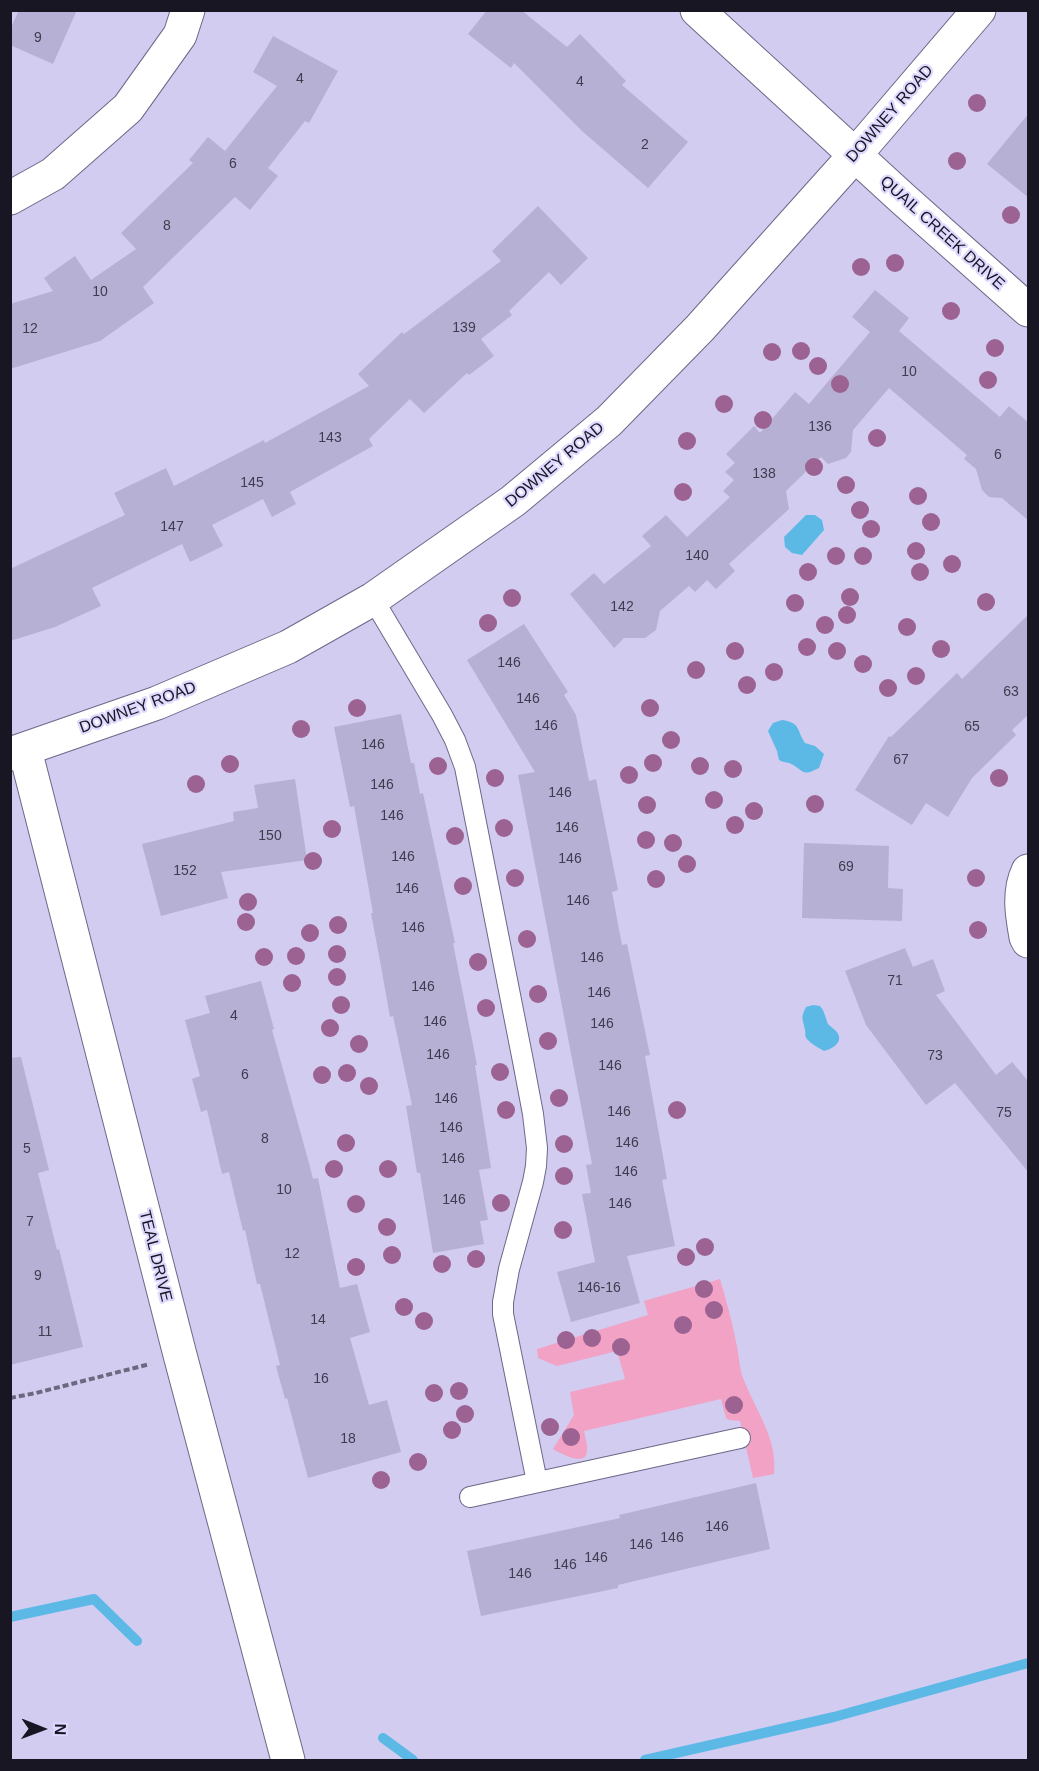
<!DOCTYPE html>
<style>
body{margin:0}
#map{position:relative;width:1039px;height:1771px;overflow:hidden;background:#d2ccf1;font-family:Helvetica,sans-serif}
canvas{display:block}
.frame{position:absolute;inset:0;border:12px solid #181623;pointer-events:none}
.north{position:absolute;left:12px;top:1699px;width:60px;height:60px;-webkit-text-stroke:4px #dfd9ff;paint-order:stroke;rotate:91deg;font-size:16px;font-weight:700;line-height:24px;text-align:center;color:#181623}
.north::after{content:'';display:block;margin:auto;width:21px;height:27px;background:#181623;clip-path:polygon(50% 0,100% 100%,50% 72%,0 100%)}
</style>
<div id="map">
<canvas width="1039" height="1771"></canvas>
<div class="frame"></div>
<div class="north">N</div>
</div>
<script>
const ctx = document.querySelector('canvas').getContext('2d');
ctx.lineJoin = 'round';
function fillPath(path, color) { ctx.fillStyle = color; ctx.fill(path, 'evenodd'); }
function strokePath(path, color, width, dash) { ctx.strokeStyle = color; ctx.lineWidth = width; ctx.lineCap = dash ? 'butt' : 'round'; ctx.setLineDash(dash || []); ctx.stroke(path); }
function drawText(font, color, halo, rows, align = 'center') {
  ctx.font = font + ' Helvetica,sans-serif'; ctx.lineWidth = 4.5; ctx.setLineDash([]); ctx.textBaseline = 'middle'; ctx.strokeStyle = halo; ctx.fillStyle = color; for (const [text, x, y, turn = 0] of rows) {
    ctx.save(); ctx.translate(x, y); ctx.rotate((+turn || 0) * Math.PI / 180); ctx.textAlign = isNaN(turn) ? turn : align; if (halo) ctx.strokeText(text, 0, 0); ctx.fillText(text, 0, 0); ctx.restore();
  }
}
fillPath(new Path2D(`
 M 720,1279 C 726,1300 732,1321 736,1342 C 739,1354 739,1367 743,1378 C 755,1409 778,1439 774,1474 L 753,1478 L 740,1421 L 729,1420 L 726,1418 L 721,1399 L 584,1431 C 585,1437 588,1445 587,1451 C 586,1468 560,1453 553,1449 L 574,1415 L 570,1392 L 625,1379 L 617,1351 L 557,1366 L 538,1358 L 537,1349 L 648,1315 L 644,1301 Z`), '#f1a2c5');
fillPath(new Path2D(`
 M 806,515 L 815,515 L 822,520 L 824,530 L 802,555 L 792,553 L 785,547 L 784,537 Z
 M 782,720 C 801,723 796,729 805,743 L 815,746 L 824,754 L 819,768 C 800,778 804,769 789,763 C 786,762 782,762 779,760 L 777,751 L 768,731 L 773,723 Z
 M 813,1005 L 820,1006 C 825,1012 825,1017 828,1024 C 830,1026 833,1028 836,1031 C 845,1041 833,1049 824,1051 C 819,1048 811,1044 807,1039 C 804,1035 806,1034 805,1030 C 803,1019 800,1018 806,1007 Z`), '#5cb9e6');
strokePath(new Path2D(`
 M 10,1617 L 94,1599 L 137,1641
 M 383,1738 L 413,1760
 M 645,1760 L 834,1717 L 1028,1663`), '#5cb9e6', 10);
fillPath(new Path2D(`
 M 19,10 L 77,10 L 53,64 L 10,45 L 10,30 Z
 M 487,10 L 521,10 L 567,47 L 580,34 L 626,81 L 622,85 L 688,142 L 648,188 L 582,131 L 514,63 L 511,68 L 468,34 Z
 M 273,36 L 338,71 L 309,123 L 305,121 L 268,168 L 278,176 L 250,210 L 235,197 L 143,287 L 154,303 L 100,341 L 10,369 L 10,304 L 53,291 L 44,278 L 75,256 L 91,280 L 136,249 L 121,233 L 193,163 L 189,160 L 208,137 L 225,151 L 277,86 L 253,72 Z
 M 1029,113 L 1029,198 L 987,164 Z
 M 538,206 L 588,258 L 561,285 L 549,272 L 509,311 L 512,315 L 481,339 L 494,356 L 469,375 L 467,373 L 424,413 L 410,399 L 369,439 L 373,446 L 290,492 L 296,504 L 272,517 L 263,499 L 212,525 L 223,546 L 190,562 L 182,544 L 92,588 L 101,606 L 55,627 L 10,641 L 10,569 L 125,515 L 114,493 L 166,468 L 174,486 L 264,440 L 265,443 L 369,386 L 358,374 L 402,332 L 404,334 L 501,261 L 492,251 Z
 M 875,290 L 909,318 L 899,331 L 1000,417 L 1009,406 L 1029,423 L 1029,521 L 1002,498 L 989,497 L 982,490 L 976,469 L 964,459 L 967,455 L 889,388 L 853,430 L 851,452 L 846,458 L 828,464 L 821,457 L 786,491 L 789,509 L 729,564 L 735,571 L 716,589 L 707,580 L 695,592 L 689,586 L 660,611 L 656,630 L 645,638 L 624,638 L 614,648 L 570,594 L 594,573 L 604,584 L 651,546 L 642,536 L 666,515 L 687,537 L 730,497 L 723,491 L 734,480 L 725,472 L 735,463 L 726,454 L 754,426 L 760,433 L 795,392 L 809,404 L 870,332 L 852,317 Z
 M 1029,614 L 1029,714 L 1012,730 L 1016,735 L 972,778 L 948,817 L 926,803 L 912,825 L 855,790 L 889,736 L 891,737 L 957,673 L 962,679 Z
 M 524,624 L 568,692 L 564,695 L 576,715 L 589,781 L 596,779 L 618,890 L 612,892 L 622,945 L 627,944 L 650,1055 L 645,1056 L 667,1179 L 662,1180 L 675,1246 L 627,1256 L 640,1303 L 571,1322 L 557,1272 L 595,1262 L 582,1194 L 591,1193 L 586,1165 L 592,1164 L 518,775 L 535,772 L 467,660 Z
 M 401,714 L 411,763 L 414,763 L 420,794 L 423,793 L 455,943 L 453,943 L 477,1065 L 475,1065 L 491,1168 L 479,1170 L 488,1220 L 480,1221 L 484,1244 L 433,1253 L 420,1173 L 417,1173 L 406,1106 L 412,1105 L 393,1016 L 390,1017 L 382,972 L 371,913 L 373,913 L 354,806 L 350,807 L 334,727 Z
 M 295,779 L 307,860 L 221,872 L 228,898 L 161,916 L 142,844 L 234,821 L 233,812 L 258,808 L 254,785 Z
 M 804,843 L 889,846 L 888,888 L 903,889 L 902,921 L 802,918 Z
 M 905,948 L 913,967 L 933,959 L 945,991 L 936,995 L 996,1075 L 1012,1062 L 1029,1082 L 1029,1173 L 955,1083 L 926,1105 L 866,1025 L 845,971 Z
 M 261,981 L 274,1029 L 272,1030 L 309,1163 L 313,1179 L 318,1178 L 340,1288 L 357,1284 L 370,1332 L 350,1338 L 369,1405 L 387,1400 L 401,1452 L 308,1478 L 287,1398 L 285,1399 L 276,1366 L 280,1365 L 260,1284 L 257,1284 L 245,1230 L 243,1231 L 229,1172 L 222,1174 L 207,1110 L 201,1112 L 192,1079 L 200,1076 L 185,1020 L 210,1013 L 205,996 Z
 M 21,1057 L 49,1170 L 38,1173 L 57,1250 L 59,1249 L 83,1347 L 10,1365 L 10,1058 Z
 M 756,1483 L 770,1549 L 618,1585 L 618,1588 L 481,1616 L 467,1551 L 620,1518 L 619,1515 Z`), '#b5b0d4');
const lane = new Path2D(`
 M 373,599 L 442,715 L 455,740 L 465,767 L 523,1061 L 533,1114 L 537,1148 L 536,1166 L 533,1182 L 509,1269 L 503,1302 L 503,1314 L 537,1482
 M 470,1497 L 740,1438`);
const street = new Path2D(`
 M 697,10 L 902,198 L 1028,310
 M 10,198 L 53,174 L 128,108 L 180,35 L 188,10
 M 25,750 L 180,1355 L 288,1760
 M 1028,871 C 1018,892 1022,915 1026,937 L 1028,941`);
const secondary = new Path2D(`
 M 10,754 L 157,703 L 288,647 L 373,599 L 513,501 L 609,421 L 700,328 L 855,155 L 979,10`);
strokePath(lane, '#6c6888', 22);
strokePath(street, '#6c6888', 35);
strokePath(secondary, '#6c6888', 35);
strokePath(new Path2D(`
 M 10,1398 L 36,1393 L 150,1364`), '#6c6880', 4, [6, 3]);
strokePath(lane, '#fff', 20);
strokePath(street, '#fff', 33);
strokePath(secondary, '#fff', 33);
ctx.fillStyle = '#9b6292';
for (const [x, y] of [
 [977,103],
 [957,161],
 [1011,215],
 [895,263],
 [861,267],
 [951,311],
 [995,348],
 [801,351],
 [772,352],
 [818,366],
 [988,380],
 [840,384],
 [724,404],
 [763,420],
 [877,438],
 [687,441],
 [814,467],
 [846,485],
 [683,492],
 [918,496],
 [860,510],
 [931,522],
 [871,529],
 [916,551],
 [836,556],
 [863,556],
 [952,564],
 [808,572],
 [920,572],
 [850,597],
 [512,598],
 [986,602],
 [795,603],
 [847,615],
 [488,623],
 [825,625],
 [907,627],
 [807,647],
 [941,649],
 [735,651],
 [837,651],
 [863,664],
 [696,670],
 [774,672],
 [916,676],
 [747,685],
 [888,688],
 [357,708],
 [650,708],
 [301,729],
 [671,740],
 [653,763],
 [230,764],
 [438,766],
 [700,766],
 [733,769],
 [629,775],
 [495,778],
 [999,778],
 [196,784],
 [714,800],
 [815,804],
 [647,805],
 [754,811],
 [735,825],
 [504,828],
 [332,829],
 [455,836],
 [646,840],
 [673,843],
 [313,861],
 [687,864],
 [515,878],
 [976,878],
 [656,879],
 [463,886],
 [248,902],
 [246,922],
 [338,925],
 [978,930],
 [310,933],
 [527,939],
 [337,954],
 [296,956],
 [264,957],
 [478,962],
 [337,977],
 [292,983],
 [538,994],
 [341,1005],
 [486,1008],
 [330,1028],
 [548,1041],
 [359,1044],
 [500,1072],
 [347,1073],
 [322,1075],
 [369,1086],
 [559,1098],
 [506,1110],
 [677,1110],
 [346,1143],
 [564,1144],
 [334,1169],
 [388,1169],
 [564,1176],
 [501,1203],
 [356,1204],
 [387,1227],
 [563,1230],
 [705,1247],
 [392,1255],
 [686,1257],
 [476,1259],
 [442,1264],
 [356,1267],
 [704,1289],
 [404,1307],
 [714,1310],
 [424,1321],
 [683,1325],
 [592,1338],
 [566,1340],
 [621,1347],
 [459,1391],
 [434,1393],
 [734,1405],
 [465,1414],
 [550,1427],
 [452,1430],
 [571,1437],
 [418,1462],
 [381,1480]
]) { ctx.beginPath(); ctx.arc(x, y, 9, 0, 2 * Math.PI); ctx.fill(); }
drawText('14px', '#3f3c4f', null, [
 ["9",38,38],
 ["4",300,79],
 ["4",580,82],
 ["2",645,145],
 ["6",233,164],
 ["8",167,226],
 ["10",100,292],
 ["139",464,328],
 ["12",30,329],
 ["10",909,372],
 ["136",820,427],
 ["143",330,438],
 ["6",998,455],
 ["138",764,474],
 ["145",252,483],
 ["147",172,527],
 ["140",697,556],
 ["142",622,607],
 ["146",509,663],
 ["63",1011,692],
 ["146",528,699],
 ["146",546,726],
 ["65",972,727],
 ["146",373,745],
 ["67",901,760],
 ["146",382,785],
 ["146",560,793],
 ["146",392,816],
 ["146",567,828],
 ["150",270,836],
 ["146",403,857],
 ["146",570,859],
 ["69",846,867],
 ["152",185,871],
 ["146",407,889],
 ["146",578,901],
 ["146",413,928],
 ["146",592,958],
 ["71",895,981],
 ["146",423,987],
 ["146",599,993],
 ["4",234,1016],
 ["146",435,1022],
 ["146",602,1024],
 ["146",438,1055],
 ["73",935,1056],
 ["146",610,1066],
 ["6",245,1075],
 ["146",446,1099],
 ["146",619,1112],
 ["75",1004,1113],
 ["146",451,1128],
 ["8",265,1139],
 ["146",627,1143],
 ["5",27,1149],
 ["146",453,1159],
 ["146",626,1172],
 ["10",284,1190],
 ["146",454,1200],
 ["146",620,1204],
 ["7",30,1222],
 ["12",292,1254],
 ["9",38,1276],
 ["146-16",599,1288],
 ["14",318,1320],
 ["11",45,1332],
 ["16",321,1379],
 ["18",348,1439],
 ["146",717,1527],
 ["146",672,1538],
 ["146",641,1545],
 ["146",596,1558],
 ["146",565,1565],
 ["146",520,1574]
]);
drawText('16px', '#181623', '#dfd9ff', [
 ["DOWNEY ROAD",890,114,-49],
 ["QUAIL CREEK DRIVE",942,233,42],
 ["DOWNEY ROAD",555,465,-40],
 ["DOWNEY ROAD",138,708,-20],
 ["TEAL DRIVE",155,1256,76]
]);
</script>
